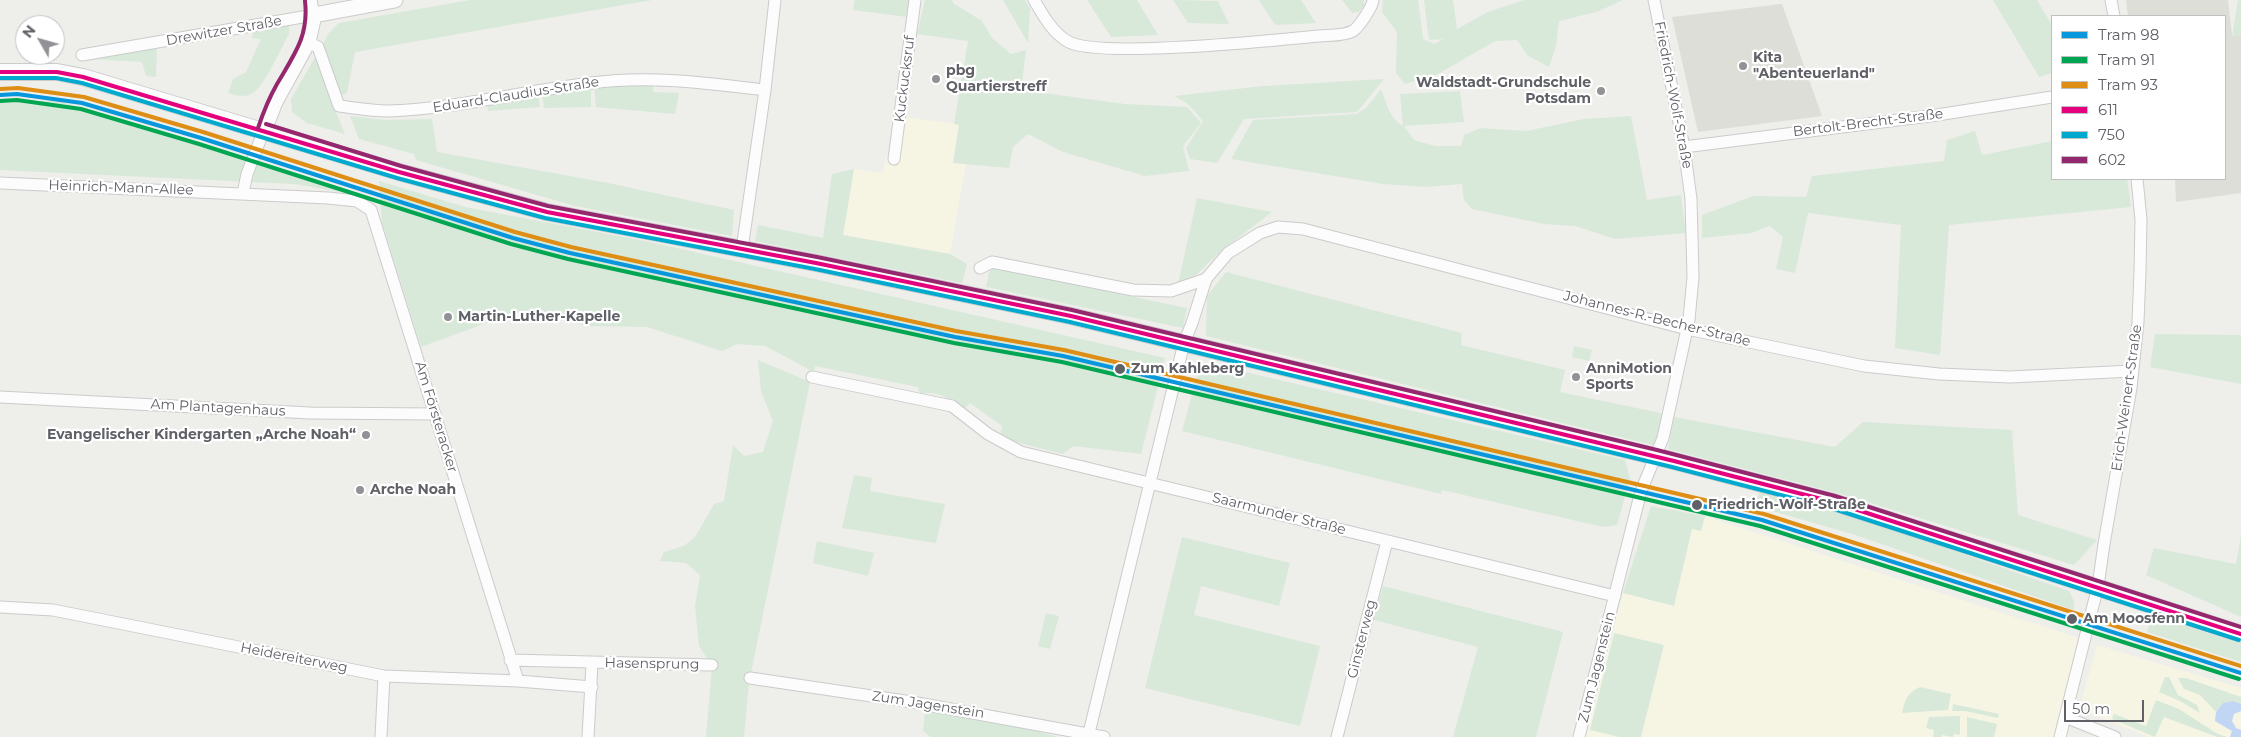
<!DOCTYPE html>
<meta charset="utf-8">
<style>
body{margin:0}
#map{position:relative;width:2241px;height:737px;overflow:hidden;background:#eeeeea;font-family:Montserrat,sans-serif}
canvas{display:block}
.legend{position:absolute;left:2051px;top:15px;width:175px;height:165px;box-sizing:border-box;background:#fff;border:1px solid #bfc0c2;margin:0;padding:6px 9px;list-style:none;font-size:15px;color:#5f6167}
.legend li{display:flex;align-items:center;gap:10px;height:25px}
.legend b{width:25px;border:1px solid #bfc0c2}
.north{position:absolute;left:15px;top:15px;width:50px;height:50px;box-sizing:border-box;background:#fff;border:1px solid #bfc0c2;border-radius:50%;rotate:308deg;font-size:14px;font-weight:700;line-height:20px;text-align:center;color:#5f6167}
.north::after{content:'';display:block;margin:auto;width:18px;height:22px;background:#919295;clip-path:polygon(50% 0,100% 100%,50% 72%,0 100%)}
.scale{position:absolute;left:2064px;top:700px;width:80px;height:22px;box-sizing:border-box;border:2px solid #5f6167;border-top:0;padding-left:6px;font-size:15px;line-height:18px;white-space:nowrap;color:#5f6167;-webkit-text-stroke:4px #fff;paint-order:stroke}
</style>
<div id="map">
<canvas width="2241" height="737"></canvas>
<ul class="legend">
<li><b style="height:6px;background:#0896dd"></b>Tram 98</li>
<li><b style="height:6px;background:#00a651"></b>Tram 91</li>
<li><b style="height:6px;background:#de8d15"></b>Tram 93</li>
<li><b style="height:6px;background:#e5007d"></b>611</li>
<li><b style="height:6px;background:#00a9ce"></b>750</li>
<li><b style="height:6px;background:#95276e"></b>602</li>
</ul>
<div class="north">N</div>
<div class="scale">50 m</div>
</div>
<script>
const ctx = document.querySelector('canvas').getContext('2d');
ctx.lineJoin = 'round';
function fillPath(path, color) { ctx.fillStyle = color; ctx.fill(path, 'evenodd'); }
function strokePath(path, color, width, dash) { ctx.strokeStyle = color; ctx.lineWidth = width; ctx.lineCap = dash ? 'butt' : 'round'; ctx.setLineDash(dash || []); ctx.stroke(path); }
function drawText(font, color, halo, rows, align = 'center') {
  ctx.font = font + ' Montserrat,sans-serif'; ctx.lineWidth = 4.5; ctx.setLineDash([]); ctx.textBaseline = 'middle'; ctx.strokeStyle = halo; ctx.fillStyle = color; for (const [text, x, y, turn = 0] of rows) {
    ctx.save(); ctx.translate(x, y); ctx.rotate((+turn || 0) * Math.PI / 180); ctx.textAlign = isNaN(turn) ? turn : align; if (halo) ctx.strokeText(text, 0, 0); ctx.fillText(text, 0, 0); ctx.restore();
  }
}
fillPath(new Path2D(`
 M 903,117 L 959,124 L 953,162 L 966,164 L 950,254 L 843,235 L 854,169 L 883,173 L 886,157 L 897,159 Z
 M 1705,516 L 2091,642 L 2067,737 L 1585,737 L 1623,593 L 1674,605 L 1692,528 L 1701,531 Z
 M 2097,645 L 2241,688 L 2241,737 L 2149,737 L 2079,709 Z`), '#f6f5e4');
fillPath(new Path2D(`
 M 2126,0 L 2228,0 L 2232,36 L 2241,35 L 2241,193 L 2176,202 L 2175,179 L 2225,179 L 2225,16 L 2128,16 Z
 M 1782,4 L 1822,116 L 1698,132 L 1672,17 Z`), '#deded8');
fillPath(new Path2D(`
 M 470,0 L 652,0 L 355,52 L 347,93 L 331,100 L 345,134 L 307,123 L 292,112 L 291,99 L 329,33 L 339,23 Z
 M 855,0 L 910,0 L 907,17 L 853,10 Z
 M 925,0 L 952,0 L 953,3 L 982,21 L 992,38 L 1011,54 L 1026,50 L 1021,90 L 1125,104 L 1187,107 L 1201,123 L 1183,146 L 1189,171 L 1145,176 L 1063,152 L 1028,134 L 1013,147 L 1009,168 L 953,163 L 959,125 L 954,124 L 968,41 L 917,34 Z
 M 1003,0 L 1025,0 L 1030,9 L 1028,43 Z
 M 1087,0 L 1137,0 L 1158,35 L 1111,37 Z
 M 1173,0 L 1218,1 L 1229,24 L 1188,23 Z
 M 1259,0 L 1301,0 L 1316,23 L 1275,25 Z
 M 1342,0 L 1364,0 L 1364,7 L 1358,12 L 1352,13 Z
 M 1383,0 L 1418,0 L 1423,39 L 1435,44 L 1443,39 L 1429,40 L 1424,0 L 1453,0 L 1457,29 L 1490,11 L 1525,0 L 1623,0 L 1599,11 L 1559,21 L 1556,46 L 1549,67 L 1527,55 L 1517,40 L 1495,41 L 1438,74 L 1405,84 L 1396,73 L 1397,32 L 1382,12 Z
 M 1993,0 L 2037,0 L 2052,25 L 2052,73 L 2039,77 Z
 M 2238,0 L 2241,0 L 2241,35 L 2232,37 Z
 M 289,25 L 289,34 C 281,48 264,88 251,94 C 243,98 236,95 228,93 L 233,79 L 246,72 L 261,39 L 252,38 L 254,29 Z
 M 157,46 L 156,77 L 146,76 L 142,62 L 89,59 Z
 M 1384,79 L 1357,112 L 1244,119 L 1217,163 L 1190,159 L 1186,148 L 1203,121 L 1188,104 L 1174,96 L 1263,86 Z
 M 653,83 L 653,92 L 679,93 L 675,114 L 596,107 L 594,86 Z
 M 591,87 L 591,107 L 544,108 L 542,94 Z
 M 1381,89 C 1386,102 1390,119 1403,126 L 1400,94 L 1460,91 L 1464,122 L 1404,126 L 1414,140 L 1435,146 L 1461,146 L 1464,135 L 1480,128 L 1526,131 L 1584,119 L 1631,116 L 1647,200 L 1681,195 L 1686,233 L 1615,239 L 1575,226 L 1544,224 L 1472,209 L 1464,200 L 1462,184 L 1427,187 L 1383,184 L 1231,159 L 1253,120 L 1357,114 L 1367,107 Z
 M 538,94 L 540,107 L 488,111 L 487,104 Z
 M 0,101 L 59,101 L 258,165 L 370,197 L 294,184 L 0,170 Z
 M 350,116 L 386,120 L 432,119 L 437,152 L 608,183 L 734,210 L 732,236 L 575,206 L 416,160 L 414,154 L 359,139 Z
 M 1975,131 L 1982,155 L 2052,141 L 2052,179 L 2127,179 L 2131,207 L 1949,225 L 1940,355 L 1895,348 L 1901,225 L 1808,213 L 1795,273 L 1776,269 L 1783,237 L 1770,226 L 1751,233 L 1702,238 L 1702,215 L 1753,196 L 1806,197 L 1812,176 L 1944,161 L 1947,140 Z
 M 854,169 L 843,235 L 950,254 L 967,264 L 962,283 L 755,241 L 758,225 L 823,238 L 832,174 Z
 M 379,181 L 465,207 L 650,242 L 1165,358 L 1141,454 L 1073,446 L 1063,454 L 1000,438 L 1002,426 L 970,403 L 963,411 C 948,399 940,390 920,394 L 918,387 L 815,366 L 814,372 L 765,346 L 737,344 L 722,351 L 647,327 L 590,326 L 516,312 L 421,347 L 382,223 Z
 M 1197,198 L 1272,212 L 1222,250 L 1196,275 L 1178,284 Z
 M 990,267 L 1187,308 L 1183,328 L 986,287 Z
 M 1226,272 L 1462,333 L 1461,345 L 1565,370 L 1560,392 L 1665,414 L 1657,446 L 1206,336 L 1207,296 Z
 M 2155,334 L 2241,335 L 2241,384 L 2150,367 Z
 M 1574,346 L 1592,350 L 1589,361 L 1572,357 Z
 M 758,360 L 810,382 L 749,683 L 744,737 L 706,737 L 712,666 L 699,646 L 695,606 L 700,575 L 686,563 L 660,561 L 664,552 L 684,546 L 695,537 L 714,504 L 724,501 L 733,445 L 744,456 L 763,452 L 773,421 L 761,391 Z
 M 1210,364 L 1625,460 L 1630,478 L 1617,525 L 1603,527 L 1442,490 L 1441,494 L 1182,431 L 1197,376 Z
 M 1674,417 L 1835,447 L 1863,422 L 2012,430 L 2018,515 L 2097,540 L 2074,565 L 1834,492 L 1668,449 Z
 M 854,475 L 872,478 L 870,491 L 945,504 L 936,543 L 842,528 Z
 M 1760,490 L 1857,517 L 2069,591 L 2074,601 L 2074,610 L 1852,534 L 1755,506 Z
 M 1651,506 L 1705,516 L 1701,531 L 1692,529 L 1674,606 L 1623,593 Z
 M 2241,535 L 2241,617 L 2146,575 L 2154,548 L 2236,564 Z
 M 1182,537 L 1290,563 L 1279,606 L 1201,586 L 1194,615 L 1320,646 L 1300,726 L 1145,688 Z
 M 817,541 L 874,553 L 868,576 L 813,563 Z
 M 1383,586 L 1563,632 L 1536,737 L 1453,737 L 1478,647 L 1374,620 Z
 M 1046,613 L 1059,616 L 1050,649 L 1038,646 Z
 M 2153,615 L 2241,644 L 2241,662 L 2147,632 Z
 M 1614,633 L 1664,645 L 1641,737 L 1619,737 L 1590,730 Z
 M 2165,677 L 2169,677 L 2178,695 L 2197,705 L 2200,713 L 2180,701 L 2159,692 Z
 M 2178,678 L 2186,678 L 2241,697 L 2241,704 L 2233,701 L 2223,703 L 2216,712 L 2200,695 L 2184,689 Z
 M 1920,687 L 1951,694 L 1948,710 L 1902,713 C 1905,700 1907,693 1920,687 Z
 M 2156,700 L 2179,709 L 2216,733 L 2227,737 L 2217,737 L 2164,717 L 2155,737 L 2112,719 L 2114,714 L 2146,726 Z
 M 1953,704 L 1999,714 L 1998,718 L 1965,711 L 1952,711 Z
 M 925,711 L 1006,723 L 1058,737 L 931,737 L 923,731 Z
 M 1960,716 L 1960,735 L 1954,734 L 1953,737 L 1942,735 L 1941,737 L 1933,737 L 1934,730 L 1926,728 L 1929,717 Z
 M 1967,717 L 1997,724 L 1994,737 L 1967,737 Z`), '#d8e9da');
fillPath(new Path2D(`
 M 2233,701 L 2241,704 L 2241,711 L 2234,714 L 2232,721 L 2236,728 L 2241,730 L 2241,737 L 2230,737 L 2232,731 L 2215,721 L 2216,712 L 2223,703 Z`), '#c1d5f5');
const minor = new Path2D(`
 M 1034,0 C 1043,15 1052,32 1067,41 C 1095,59 1279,40 1319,36 C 1329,35 1344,36 1353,31 C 1359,27 1373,6 1373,0
 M 2111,0 L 2114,16
 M 308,42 L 318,47 L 339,106 C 355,108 372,111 388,111 C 456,109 523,91 591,83 C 650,75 706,83 765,90
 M 82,55 L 314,15 L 311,0
 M 1684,147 L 1937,115 L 2052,97
 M 894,159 L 915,0
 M 0,183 L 328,198 L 357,201 L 371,210 L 518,681
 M 243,193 L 247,174 L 264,130
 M 742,249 L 765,90 L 775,0
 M 980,268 L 992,262 L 1133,290 L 1171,291 L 1206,279 L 1228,253 L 1260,233 L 1278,227 L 1303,229 L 1687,329 L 1864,366 L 1939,374 L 2010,377 L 2132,371
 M 812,377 L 952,406 L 988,434 L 1021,452 L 1615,596
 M 0,397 L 310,413 L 435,414
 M 0,607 L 53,610 L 384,676 L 518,681 L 592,687
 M 510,660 L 712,665
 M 750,678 L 912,702 L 1104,737
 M 2065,717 L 2115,737
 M 381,737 L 384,676
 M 588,737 L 592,664
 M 1088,737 L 1184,343 L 1192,323 L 1206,279
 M 1337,737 L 1387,541
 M 1579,737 L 1641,491 L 1663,438 L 1689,320 L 1693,277 L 1691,199 L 1684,147 L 1654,0
 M 2060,737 L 2098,586 L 2104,544 L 2131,388 L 2138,322 L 2140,272 L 2141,220 L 2137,179`);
const tertiary = new Path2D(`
 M 264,130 L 275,102 L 308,42 L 314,15 L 395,0`);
const secondary = new Path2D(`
 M 0,72 L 57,72 L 83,77 L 399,172 L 547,212 L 816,263 L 1071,316 L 1674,461 L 1833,502 L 2241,634`);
strokePath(minor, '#cbcbcc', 13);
strokePath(tertiary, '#cbcbcc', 17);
strokePath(secondary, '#cacbca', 18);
strokePath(minor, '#fcfcfc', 11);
strokePath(tertiary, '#fcfcfc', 15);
strokePath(secondary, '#fcfcfc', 16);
strokePath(new Path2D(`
 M 0,72 L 57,72 L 83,77 L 399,172 L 547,212 L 816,263 L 1071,316 L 1674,461 L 1833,502 L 2241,634`), '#e5007d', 4);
strokePath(new Path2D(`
 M 0,78 L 56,78 L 82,83 L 397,178 L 545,218 L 815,269 L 1070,322 L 1672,467 L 1831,508 L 2239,640`), '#00a9ce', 4);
strokePath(new Path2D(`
 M 266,124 L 401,166 L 548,206 L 817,257 L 1072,310 L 1657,450 L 1835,496 L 2241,627
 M 258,128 C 263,113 269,98 277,84 C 294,55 309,36 305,1`), '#95276e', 4);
strokePath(new Path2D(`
 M 0,95 L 17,94 L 82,103 L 201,138 L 513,238 L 570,253 L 955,337 L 1063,356 L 1762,520 L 2241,673`), '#0896dd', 4);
strokePath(new Path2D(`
 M 0,101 L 17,100 L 81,109 L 199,144 L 511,244 L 568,259 L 954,343 L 1062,362 L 1760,526 L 2239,679`), '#00a651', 4);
strokePath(new Path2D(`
 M 0,89 L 18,88 L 84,97 L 203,132 L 515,232 L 571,247 L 956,331 L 1064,350 L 1764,514 L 2241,666`), '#de8d15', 4);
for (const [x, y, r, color] of [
 [1743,66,5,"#919295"],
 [936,79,5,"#919295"],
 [1601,91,5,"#919295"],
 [448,317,5,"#919295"],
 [1120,369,6,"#5f6167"],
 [1576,377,5,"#919295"],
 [366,435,5,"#919295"],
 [360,490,5,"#919295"],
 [1697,505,6,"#5f6167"],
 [2072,619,6,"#5f6167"]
]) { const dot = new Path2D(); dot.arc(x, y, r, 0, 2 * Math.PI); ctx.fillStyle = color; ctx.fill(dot); strokePath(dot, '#fff', 2); }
drawText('14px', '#5f6167', '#fff', [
 ["Drewitzer Straße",224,31,-10],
 ["Kuckucksruf",905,79,-83],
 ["Eduard-Claudius-Straße",516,95,-9],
 ["Friedrich-Wolf-Straße",1673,95,79],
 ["Bertolt-Brecht-Straße",1868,123,-7],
 ["Heinrich-Mann-Allee",121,188,2],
 ["Johannes-R.-Becher-Straße",1657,319,14],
 ["Erich-Weinert-Straße",2127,398,-82],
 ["Am Plantagenhaus",218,408,3],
 ["Am Försteracker",436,417,73],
 ["Saarmunder Straße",1279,514,14],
 ["Ginsterweg",1362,639,-76],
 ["Heidereiterweg",294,658,11],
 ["Hasensprung",652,664,1],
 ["Zum Jagenstein",1597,667,-76],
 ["Zum Jagenstein",928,705,9]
]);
drawText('bold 14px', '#5f6167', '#fff', [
 ["Kita",1753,58],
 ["\"Abenteuerland\"",1753,74],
 ["pbg",946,71],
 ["Quartierstreff",946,87],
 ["Waldstadt-Grundschule",1591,83,"right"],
 ["Potsdam",1591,99,"right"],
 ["Martin-Luther-Kapelle",458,317],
 ["AnniMotion",1586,369],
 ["Sports",1586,385],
 ["Evangelischer Kindergarten „Arche Noah“",356,435,"right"],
 ["Arche Noah",370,490]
], 'left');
drawText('bold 14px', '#5f6167', '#fff', [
 ["Zum Kahleberg",1131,369],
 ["Friedrich-Wolf-Straße",1708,505],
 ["Am Moosfenn",2083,619]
], 'left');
</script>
